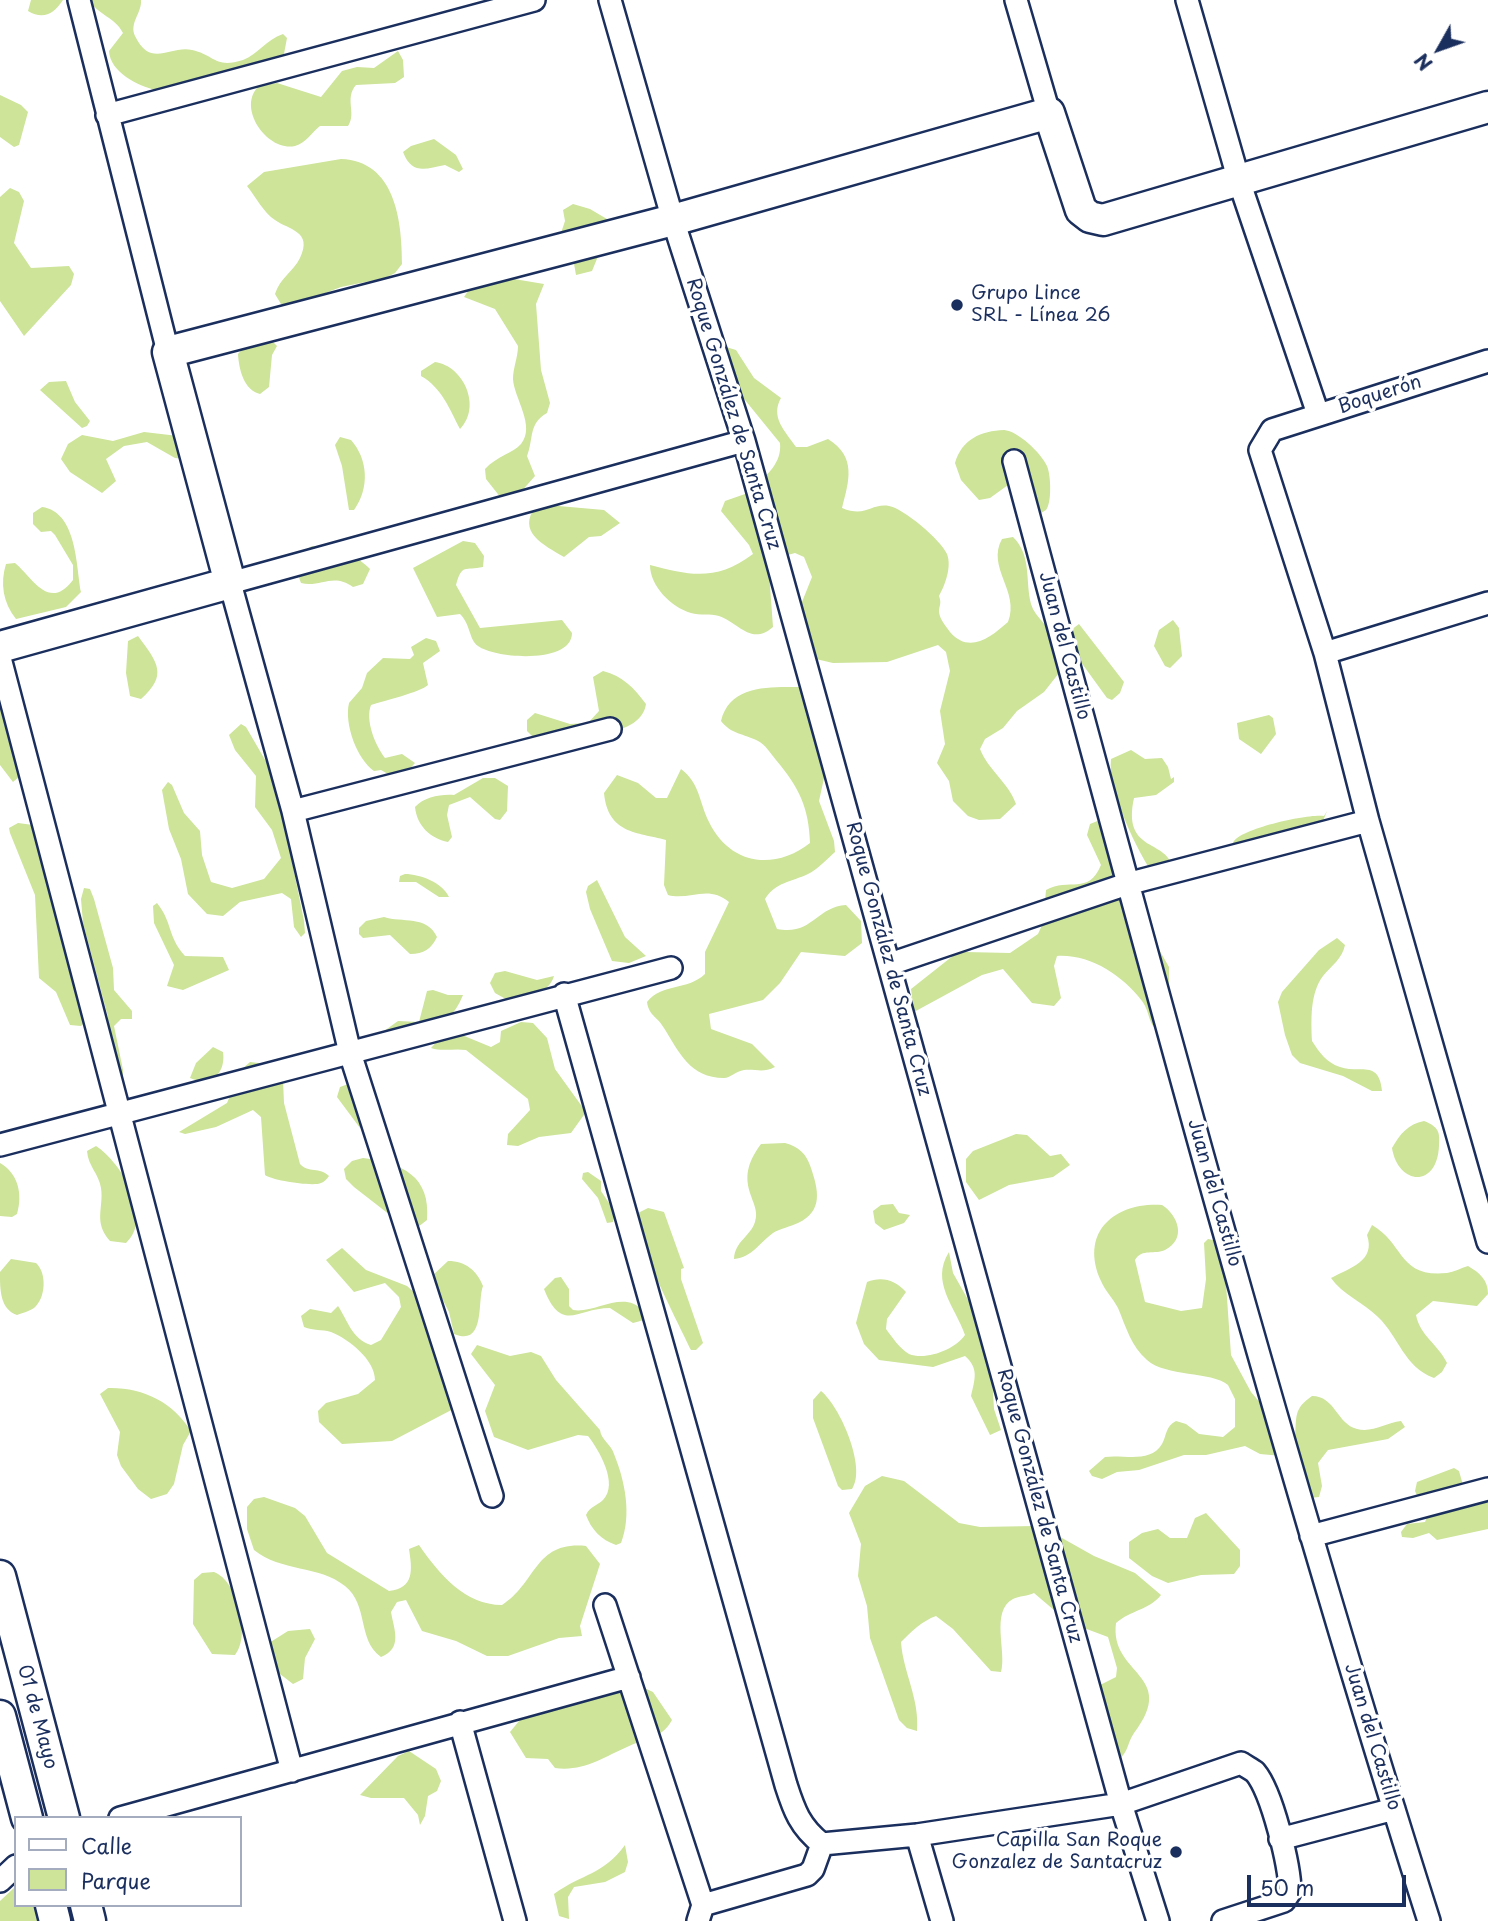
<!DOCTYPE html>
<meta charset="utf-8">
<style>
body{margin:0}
#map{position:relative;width:1488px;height:1921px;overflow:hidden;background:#fff;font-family:"Playpen Sans",sans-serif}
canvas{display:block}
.legend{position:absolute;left:14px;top:1816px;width:228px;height:91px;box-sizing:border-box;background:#fff;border:2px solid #a4acbf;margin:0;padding:9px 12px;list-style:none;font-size:21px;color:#1b2f5e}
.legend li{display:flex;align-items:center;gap:14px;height:35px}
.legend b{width:35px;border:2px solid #a4acbf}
.north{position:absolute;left:1404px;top:14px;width:70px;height:70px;-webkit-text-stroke:5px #fff;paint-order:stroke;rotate:230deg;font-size:19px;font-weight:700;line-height:28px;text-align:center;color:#1b2f5e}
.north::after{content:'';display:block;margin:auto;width:24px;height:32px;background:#1b2f5e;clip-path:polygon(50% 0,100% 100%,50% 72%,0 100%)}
.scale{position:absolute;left:1247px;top:1875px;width:159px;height:32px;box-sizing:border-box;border:4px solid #1b2f5e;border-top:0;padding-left:9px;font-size:21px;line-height:24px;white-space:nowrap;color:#1b2f5e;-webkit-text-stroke:5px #fff;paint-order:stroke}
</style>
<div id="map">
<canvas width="1488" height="1921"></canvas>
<ul class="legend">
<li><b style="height:9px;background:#fff"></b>Calle</li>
<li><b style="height:19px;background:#cde499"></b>Parque</li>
</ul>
<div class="north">N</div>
<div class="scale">50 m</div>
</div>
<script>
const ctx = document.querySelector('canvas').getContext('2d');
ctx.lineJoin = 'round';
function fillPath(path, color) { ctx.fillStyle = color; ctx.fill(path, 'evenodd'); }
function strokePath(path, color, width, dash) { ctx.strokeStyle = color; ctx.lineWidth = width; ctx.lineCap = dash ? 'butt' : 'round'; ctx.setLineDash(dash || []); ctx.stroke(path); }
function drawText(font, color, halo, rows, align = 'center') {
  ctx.font = font + ' "Playpen Sans",sans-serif'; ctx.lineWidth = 7; ctx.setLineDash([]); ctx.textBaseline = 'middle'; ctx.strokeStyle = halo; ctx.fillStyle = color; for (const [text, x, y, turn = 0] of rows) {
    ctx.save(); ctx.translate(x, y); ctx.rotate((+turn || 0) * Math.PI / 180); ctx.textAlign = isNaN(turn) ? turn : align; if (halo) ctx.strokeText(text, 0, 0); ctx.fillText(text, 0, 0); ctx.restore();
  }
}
fillPath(new Path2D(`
 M 31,0 L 63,0 C 54,14 43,20 28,11 Z
 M 89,0 L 141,0 C 142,13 129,23 135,36 C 151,69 170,45 192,50 C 215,55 215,69 243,60 C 258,54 266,40 283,34 L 287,38 L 283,59 C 265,64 166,93 156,90 C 138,86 110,72 109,51 L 123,33 C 115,17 98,15 89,0 Z
 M 398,51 L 403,60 L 404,77 L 395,83 L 356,85 C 344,99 357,113 348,126 L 320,126 C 312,132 306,143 295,146 C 267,152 236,107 259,86 L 277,83 L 321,97 L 342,71 L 357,67 L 374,68 Z
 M 0,95 L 21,105 L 28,112 L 19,145 L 14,147 L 0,137 Z
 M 434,139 L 456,155 L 463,169 L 459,172 L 445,165 C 425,169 412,175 403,152 L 411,146 Z
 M 341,159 C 395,161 402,220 402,264 L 395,273 L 385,278 L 341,287 L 291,306 L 281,304 L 275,294 C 280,278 293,272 300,258 C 313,231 289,230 275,220 C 264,213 255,196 247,186 L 264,172 Z
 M 10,188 L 19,192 L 24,201 L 14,243 L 31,268 L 69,266 L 74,274 L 71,285 L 24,336 L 0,301 L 0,197 Z
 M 573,204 L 590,209 L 612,222 L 592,271 L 576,275 L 573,258 L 561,233 L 565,221 L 563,210 Z
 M 502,277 L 544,284 L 536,304 L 541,370 L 550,403 L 547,413 C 528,424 534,438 527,456 L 535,476 L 520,493 L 501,498 L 486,479 L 485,469 C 497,456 513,453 521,444 C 536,426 514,398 513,379 C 513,368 518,357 518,346 L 495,309 L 464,297 L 470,288 Z
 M 273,342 L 277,346 L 272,355 L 269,387 L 260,394 C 244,390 239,370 238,354 L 245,346 Z
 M 726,347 L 736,350 L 754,378 L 781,398 C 770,417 785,431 796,447 L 807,447 L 828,439 C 857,457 849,481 842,508 C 866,518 871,503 889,506 C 903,508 941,540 947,554 C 952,567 945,585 939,596 C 942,604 939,605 939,612 C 940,620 946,626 950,632 C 969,654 990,638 1008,622 C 1020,591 986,568 1002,539 L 1013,537 C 1032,556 1025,580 1031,604 C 1035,618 1050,626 1055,640 C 1059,649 1058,663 1059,673 L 1044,692 L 1017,711 L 1003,728 L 985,739 L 980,749 C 988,770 1009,783 1016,804 L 1000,819 L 979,820 L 968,816 L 953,801 L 949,781 L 937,763 L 945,744 L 940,711 L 950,671 L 946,652 L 938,645 L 887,662 L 833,663 L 803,656 L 800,607 L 812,577 L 804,557 L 795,553 L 784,556 L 769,572 L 773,627 C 751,646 739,623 719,616 C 710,613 700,616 691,613 C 671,607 650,586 650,565 C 691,576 717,581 753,554 L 749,545 L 721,511 L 725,501 L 745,494 L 751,484 L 753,488 C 767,475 782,463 780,443 L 723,373 L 717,353 Z
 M 435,362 C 464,366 482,407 460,429 C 449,408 442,388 421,376 L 421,371 Z
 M 66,381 L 75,402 L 90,421 L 87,426 L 82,428 L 40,390 L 49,382 Z
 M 1004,430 C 1018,431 1041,453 1047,466 C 1051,475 1052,503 1046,510 L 1041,513 L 1014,486 L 1008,485 L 990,498 L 979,500 L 961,480 L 955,463 C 962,439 981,431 1004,430 Z
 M 144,432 L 178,436 L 185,459 L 175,458 L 147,442 L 124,446 L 106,459 L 116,481 L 102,493 L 70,472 L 61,459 L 68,444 L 82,435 L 113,441 Z
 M 340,437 L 351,440 C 368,459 370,488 354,510 L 349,510 L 342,466 L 335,445 Z
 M 547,505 L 604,510 L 620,523 L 601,536 L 589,537 L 564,557 C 544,545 516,532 536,506 Z
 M 42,507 C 77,512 76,565 81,592 L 66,607 L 16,619 C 3,603 0,583 6,564 L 15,563 C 32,577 49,612 73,580 L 73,565 L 55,535 L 51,531 L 41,532 L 33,524 L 33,513 Z
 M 463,541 L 475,543 L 484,556 L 483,567 C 465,571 462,563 456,585 L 480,628 L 562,620 L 572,633 C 572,664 496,659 478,646 C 469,640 471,625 460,614 L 437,617 L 413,568 Z
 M 312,546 C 335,552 354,552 370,569 L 363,584 L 353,587 C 333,572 320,588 301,583 C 296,571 299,563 303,551 Z
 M 1173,620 L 1179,628 L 1182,656 L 1170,668 L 1165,666 L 1154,646 L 1159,630 Z
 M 1079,624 L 1124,682 L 1120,693 L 1112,700 L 1107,698 L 1078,658 L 1073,647 L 1071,630 Z
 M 138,636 C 158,663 168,675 141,699 L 130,696 L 126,673 L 128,641 Z
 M 426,638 L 436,641 L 440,651 L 423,663 L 428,685 C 421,692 383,701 371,705 C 365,720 375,745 385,758 L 402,754 L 415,763 L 405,774 L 395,778 L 381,770 L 374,771 C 357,759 344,724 349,703 L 362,688 L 367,673 L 383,658 L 410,659 L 414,655 L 411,647 Z
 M 603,671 C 623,676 634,688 646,704 C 641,741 563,737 535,739 L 527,731 L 527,720 L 535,713 L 570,724 L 588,723 L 599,711 L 593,677 Z
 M 804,687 L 826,769 L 819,801 L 834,841 L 835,852 C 827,859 818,869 808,874 C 791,882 776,882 765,899 L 777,929 C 812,936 816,907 846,905 L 861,921 L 862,943 L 845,956 L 801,952 L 780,983 L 763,1000 L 709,1014 L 711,1029 L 752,1044 L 775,1067 C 763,1073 757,1069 744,1070 C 736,1071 730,1078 724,1078 C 690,1078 679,1052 664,1028 C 657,1016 649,1016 647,1002 C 662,983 687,991 705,974 L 705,952 L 729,902 C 708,884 689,901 668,895 L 664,885 L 666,840 C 637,832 608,834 604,793 L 617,775 L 638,783 L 656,798 L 667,798 L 681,769 C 700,783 699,802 709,822 C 730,865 774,871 810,843 C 809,808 799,787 776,760 C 771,754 765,744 758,741 C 743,733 732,735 721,721 C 730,683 773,687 804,687 Z
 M 0,689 L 20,776 L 13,782 L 0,765 Z
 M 1269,715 L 1273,718 L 1276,734 L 1261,754 L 1239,739 L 1237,723 Z
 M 241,724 L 246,727 L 275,777 L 304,921 L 305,933 L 301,937 L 294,927 L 291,899 L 282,893 L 240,902 L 223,916 L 207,914 L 188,894 L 181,859 L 169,829 L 162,790 L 168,782 L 172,785 L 184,813 L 200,831 L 202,855 L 211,882 L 232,888 L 264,879 L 281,858 L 272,830 L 255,807 L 256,776 L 235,750 L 229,735 Z
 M 1131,750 L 1145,759 L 1162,758 L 1168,767 L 1171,779 L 1174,777 L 1174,782 L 1156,795 L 1134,798 C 1122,852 1165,839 1172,866 L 1156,878 C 1138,854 1107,789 1111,759 Z
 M 483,778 L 495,778 L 508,786 L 507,811 L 500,820 L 495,819 L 470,797 L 449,805 L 447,815 L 452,837 L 448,842 C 430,838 417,826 415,807 C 424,797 441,794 454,795 Z
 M 1327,811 L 1321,826 L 1235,848 L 1233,843 C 1237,829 1310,813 1324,816 Z
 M 1100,820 L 1153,939 L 1169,967 L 1169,989 L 1161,1033 C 1147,1025 1151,1013 1142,1001 C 1122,975 1090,954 1057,956 L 1054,966 L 1061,998 L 1054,1006 L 1032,1003 L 1003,969 L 982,975 L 914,1012 L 911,989 L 954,955 L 965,952 L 1010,953 L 1038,934 L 1043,923 L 1046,890 C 1069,877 1088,896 1101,865 L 1087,835 L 1090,824 Z
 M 18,823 L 33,825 L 85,1022 L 81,1026 L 70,1025 L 56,992 L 39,978 L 35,895 L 10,833 L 9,828 Z
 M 405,874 C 420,874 443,883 449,897 L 439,897 L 416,882 L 399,882 L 400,876 Z
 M 597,880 L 625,937 L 646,956 L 629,963 L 612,961 L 590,909 L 586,892 L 588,886 Z
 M 84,888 L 90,889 L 94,899 L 113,968 L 114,990 L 132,1011 L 132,1019 L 121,1019 L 114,1026 L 123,1070 L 123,1075 L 118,1078 L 109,1041 L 108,1017 L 83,923 L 81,899 Z
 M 157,903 C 173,923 167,936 185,956 L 223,957 L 229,970 L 183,990 L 167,986 L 174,965 L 154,923 L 153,906 Z
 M 384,917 C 402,923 427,915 437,937 C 431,949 424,954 410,954 L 390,935 L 363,938 L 359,934 L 359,928 L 366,921 Z
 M 1337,938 L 1345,945 C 1342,959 1332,965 1323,976 C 1310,993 1311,1020 1312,1041 C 1319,1052 1327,1063 1340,1067 C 1360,1074 1379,1059 1382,1091 L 1372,1091 L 1343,1076 L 1300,1063 L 1292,1055 L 1285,1035 L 1278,1002 L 1282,992 L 1319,950 Z
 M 505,971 L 537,980 L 554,976 C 549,994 526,998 511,1002 L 495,993 L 490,983 L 495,973 Z
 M 433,990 L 448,995 L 463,995 C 447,1035 419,1029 380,1034 L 398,1021 L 419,1022 L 427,991 Z
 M 521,1022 L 533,1023 L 547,1038 L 555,1069 L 586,1112 L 571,1133 L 539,1137 L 518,1146 L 507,1145 L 508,1134 L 530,1110 L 528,1099 L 466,1050 C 453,1048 443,1052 431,1048 L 438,1040 L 457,1033 L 491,1047 L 500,1042 L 501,1031 Z
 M 213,1047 L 223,1052 C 226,1072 212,1088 190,1078 L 196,1063 Z
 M 250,1062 L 267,1064 L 283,1081 L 284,1103 L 300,1164 C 308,1173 320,1167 329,1176 C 327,1179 324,1182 321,1183 C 313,1187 271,1180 265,1175 L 261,1117 L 253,1110 L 216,1127 L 185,1134 L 179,1132 L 227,1103 L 241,1070 Z
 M 351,1083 L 372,1091 C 380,1107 374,1117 360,1128 L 337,1097 L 340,1087 Z
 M 1424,1121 C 1439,1127 1440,1132 1439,1146 C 1437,1189 1398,1185 1392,1148 C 1400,1134 1408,1124 1424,1121 Z
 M 1016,1134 L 1027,1135 L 1050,1156 L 1061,1154 L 1070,1165 L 1053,1177 L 1009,1185 L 979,1200 L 966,1182 L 966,1159 L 973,1151 Z
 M 785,1143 C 799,1147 806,1153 811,1168 C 818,1189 824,1211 798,1223 C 790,1227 781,1228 773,1233 C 759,1243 753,1257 734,1259 C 735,1241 750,1237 755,1222 C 763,1201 730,1185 761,1144 Z
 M 96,1146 C 122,1163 154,1218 126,1243 L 110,1241 C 93,1222 104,1208 101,1188 C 99,1174 88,1166 87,1151 Z
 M 363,1158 C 402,1163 431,1176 427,1220 L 418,1227 L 408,1229 L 354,1187 L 346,1179 L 344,1169 L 352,1161 Z
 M 0,1163 C 18,1173 23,1194 17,1214 L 12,1217 L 0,1216 Z
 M 588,1172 L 601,1181 L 601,1191 L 615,1212 L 613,1222 L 607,1223 L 598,1198 L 582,1179 L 583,1173 Z
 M 893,1204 L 899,1213 L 910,1215 L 904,1223 L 884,1230 L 875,1223 L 873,1211 L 881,1205 Z
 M 1162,1205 C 1178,1215 1187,1239 1165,1250 C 1155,1255 1142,1248 1135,1260 L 1145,1302 L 1181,1311 L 1202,1308 L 1206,1279 L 1204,1243 L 1208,1239 L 1213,1240 L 1225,1270 L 1231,1355 L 1251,1392 L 1289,1437 L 1295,1437 C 1297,1417 1293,1409 1312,1396 C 1335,1396 1337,1424 1357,1429 C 1372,1433 1386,1423 1401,1421 L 1405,1427 L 1388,1439 L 1328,1450 L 1318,1463 L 1322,1486 L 1319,1497 L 1309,1498 L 1282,1456 L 1260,1454 L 1245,1446 L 1206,1455 L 1184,1455 L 1139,1470 L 1117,1472 L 1102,1479 L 1092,1476 L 1089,1471 L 1105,1457 C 1123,1454 1150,1464 1162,1444 C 1167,1435 1165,1427 1176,1421 L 1186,1424 L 1199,1434 L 1223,1437 L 1235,1427 L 1235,1399 L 1228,1385 C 1211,1371 1166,1377 1147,1360 C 1131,1346 1126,1327 1118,1308 C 1113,1298 1105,1291 1101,1281 C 1079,1232 1115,1202 1162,1205 Z
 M 648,1208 L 664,1212 L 684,1268 L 681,1269 L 681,1279 L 703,1343 L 696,1350 L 691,1350 C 679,1324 632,1236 638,1213 Z
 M 1372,1225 C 1405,1244 1398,1278 1447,1273 C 1454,1272 1461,1268 1468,1266 C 1480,1273 1488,1280 1488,1294 L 1477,1306 L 1433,1301 L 1416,1315 C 1420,1336 1438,1344 1447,1363 L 1442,1372 L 1434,1378 C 1404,1367 1399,1337 1378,1317 C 1364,1303 1342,1294 1331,1278 C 1350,1268 1376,1261 1367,1235 Z
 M 342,1248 L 366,1270 L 407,1286 L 415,1293 L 467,1376 C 471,1390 469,1396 459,1406 L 392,1441 L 342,1444 L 319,1422 L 318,1411 L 326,1403 L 358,1394 L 375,1380 C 375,1360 349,1339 331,1332 C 321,1329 314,1331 304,1327 L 301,1316 L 310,1309 L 331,1313 L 338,1306 C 348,1321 352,1339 371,1345 L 381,1340 L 401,1307 L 399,1297 L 385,1283 L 354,1292 L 326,1260 Z
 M 949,1252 L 953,1273 L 975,1312 L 992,1377 L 994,1409 L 1001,1430 L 990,1435 L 971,1396 C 975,1379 979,1368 965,1356 L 933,1367 L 879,1360 L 864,1344 L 856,1323 L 867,1282 C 882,1276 895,1280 906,1292 L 887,1319 L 886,1329 C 892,1337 900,1349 909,1354 C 926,1361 956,1349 965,1335 C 955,1306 930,1282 949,1252 Z
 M 11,1259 L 36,1263 C 47,1273 46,1298 34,1308 C 30,1311 22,1313 17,1315 C 0,1309 0,1290 0,1272 Z
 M 448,1261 C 466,1261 477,1271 483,1286 C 477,1301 486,1347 454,1334 L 449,1312 L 431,1277 Z
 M 561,1277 L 569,1289 L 569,1306 L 573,1310 C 595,1314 624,1289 643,1311 L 644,1320 L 633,1323 L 610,1308 C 577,1308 562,1334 544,1289 L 555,1278 Z
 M 477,1345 L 510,1356 L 531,1352 L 541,1356 L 556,1380 L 600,1430 C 601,1440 611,1444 614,1454 C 625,1481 632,1515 621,1543 L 616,1545 C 601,1540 591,1529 586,1515 C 590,1506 597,1506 603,1500 C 619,1484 599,1450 588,1436 L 578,1435 L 528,1450 L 494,1437 L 485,1411 L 495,1385 L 471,1354 Z
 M 108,1388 C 142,1387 173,1402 191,1431 L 183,1445 L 174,1484 L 167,1494 L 151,1499 L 138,1489 L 121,1466 L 117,1455 L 120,1432 L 100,1394 Z
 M 821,1391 C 840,1406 867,1468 852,1489 L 842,1490 L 838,1486 L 813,1418 L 813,1400 Z
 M 1454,1468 L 1459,1471 L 1468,1503 L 1474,1506 L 1488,1502 L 1488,1529 L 1437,1540 L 1429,1533 L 1413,1538 L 1402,1537 L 1401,1532 L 1407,1524 L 1425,1522 L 1427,1517 L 1415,1491 L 1417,1482 Z
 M 882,1476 L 904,1481 L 959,1523 L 980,1527 L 1035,1526 L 1046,1529 L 1094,1556 L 1135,1573 L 1161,1595 C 1149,1610 1131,1610 1116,1623 C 1109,1675 1179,1674 1134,1733 C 1127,1743 1129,1752 1118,1760 L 1096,1687 L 1116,1677 L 1117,1668 L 1108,1637 L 1068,1622 L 1034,1593 C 1028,1596 1019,1596 1013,1599 C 990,1611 1007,1652 1001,1672 L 991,1671 L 953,1629 L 936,1616 C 922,1621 912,1631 901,1642 C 903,1672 920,1699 917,1731 L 907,1728 L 899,1720 L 870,1638 L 867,1606 L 858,1576 L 861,1544 L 849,1513 L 865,1486 Z
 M 264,1497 L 295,1508 L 305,1516 L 327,1553 L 389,1591 C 415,1588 412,1569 409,1549 L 419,1545 C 439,1574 465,1605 502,1605 C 537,1583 534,1541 586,1546 L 600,1564 L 580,1626 L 582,1636 L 559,1638 L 508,1656 L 487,1656 L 456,1641 L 422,1631 L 406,1600 L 397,1602 L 391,1612 C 394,1630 403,1648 381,1657 C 357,1640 369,1605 345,1586 C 319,1565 281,1572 254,1550 L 247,1529 L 247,1507 L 254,1499 Z
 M 1206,1513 L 1240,1550 L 1240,1566 L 1234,1574 L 1201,1575 L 1168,1583 L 1152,1576 L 1129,1558 L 1129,1542 L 1142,1533 L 1158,1529 L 1170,1538 L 1187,1538 L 1195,1518 Z
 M 214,1572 C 238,1581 251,1636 235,1655 L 212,1654 L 193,1624 L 194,1580 L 202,1573 Z
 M 310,1629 L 315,1639 L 305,1658 L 303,1679 L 293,1684 L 267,1664 L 269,1643 L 288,1631 Z
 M 642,1687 L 653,1692 L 672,1720 C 662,1739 645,1738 627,1747 C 604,1757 583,1772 555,1768 L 548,1759 L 526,1758 L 510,1732 L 524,1715 Z
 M 409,1751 L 436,1769 L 441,1781 L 437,1791 L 428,1796 L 425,1816 L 420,1825 L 418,1815 L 404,1798 L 371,1798 L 360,1795 L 398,1756 Z
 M 625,1845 L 628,1862 L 625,1872 L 605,1882 L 574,1887 L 568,1897 L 569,1919 L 559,1916 L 554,1894 C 583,1873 602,1876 625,1845 Z
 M 16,1886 L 16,1905 L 39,1905 L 43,1921 L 0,1921 L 0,1901 Z`), '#cde499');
const street = new Path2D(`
 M 79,0 L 168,352
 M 610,0 L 673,220 L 744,441 L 1121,1804 L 1158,1921
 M 1016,0 L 1049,113
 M 1187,0 L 1239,181 L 1318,414
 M 107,115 L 534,0
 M 1488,361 L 1272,430 L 1260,450 L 1325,653 L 1368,821 L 1488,1242
 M 1014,461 C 1145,949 1276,1439 1429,1921
 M 1325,653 L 1488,603
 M 0,658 L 292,1771
 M 293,811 L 610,729
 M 890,964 L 1127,884 L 1368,821
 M 564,994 L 786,1785 C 794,1810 800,1827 822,1844 L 917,1835 L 1121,1804 L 1241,1763 C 1245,1766 1251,1769 1255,1772 C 1272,1792 1290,1866 1290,1892 L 1284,1901 L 1223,1921
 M 0,1145 L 671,968
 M 492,1496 L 350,1053 L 293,811 L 230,583 L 744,441
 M 1311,1536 L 1488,1489
 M 605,1605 L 703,1905 L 698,1921
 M 460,1722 L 515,1921
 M 120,1818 L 629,1677
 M 917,1835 L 942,1921
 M 1280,1839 L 1394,1809
 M 0,1881 L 16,1866
 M 703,1905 L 807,1875 L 813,1869 L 822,1844`);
const secondary = new Path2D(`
 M 0,647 L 230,583 L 168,352 L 673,220 L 1049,113 L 1081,210 L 1090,217 L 1103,220 L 1488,107
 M 0,1576 L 64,1818
 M 0,1716 L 27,1818
 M 51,1905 L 55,1921
 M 86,1905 L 90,1921`);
strokePath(street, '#1b2f5e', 26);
strokePath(secondary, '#1b2f5e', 35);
strokePath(street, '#fff', 21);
strokePath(secondary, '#fff', 30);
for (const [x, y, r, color] of [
 [957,305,7,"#1b2f5e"],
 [1176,1852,7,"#1b2f5e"]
]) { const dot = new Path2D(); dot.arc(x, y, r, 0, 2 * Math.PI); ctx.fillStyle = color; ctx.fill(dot); strokePath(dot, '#fff', 2.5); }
drawText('19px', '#1b2f5e', '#fff', [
 ["Grupo Lince",971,294],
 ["SRL - Línea 26",971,316],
 ["Capilla San Roque",1162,1841,"right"],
 ["Gonzalez de Santacruz",1162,1863,"right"]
], 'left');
drawText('19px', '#1b2f5e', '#fff', [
 ["Boquerón",1380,395,-18],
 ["Roque González de Santa Cruz",733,414,73],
 ["Juan del Castillo",1064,646,75],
 ["Roque González de Santa Cruz",888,959,75],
 ["Juan del Castillo",1214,1193,74],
 ["Roque González de Santa Cruz",1039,1506,75],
 ["01 de Mayo",37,1717,75],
 ["Juan del Castillo",1372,1737,73]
]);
</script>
